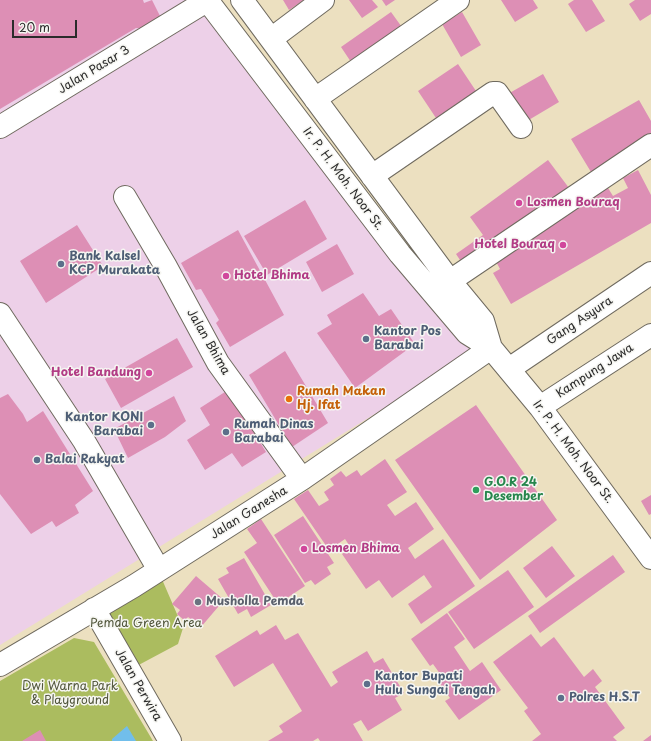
<!DOCTYPE html>
<style>
body{margin:0}
#map{position:relative;width:651px;height:741px;overflow:hidden;background:#ece0c0;font-family:"Playpen Sans",sans-serif}
canvas{display:block}
.scale{position:absolute;left:12px;top:20px;width:65px;height:18px;box-sizing:border-box;border:2px solid #2b2b2b;border-top:0;padding-left:5px;font-size:12px;line-height:14px;white-space:nowrap;color:#2b2b2b;-webkit-text-stroke:3px #f6f6f2;paint-order:stroke}
</style>
<div id="map">
<canvas width="651" height="741"></canvas>
<div class="scale">20 m</div>
</div>
<script>
const ctx = document.querySelector('canvas').getContext('2d');
ctx.lineJoin = 'round';
function fillPath(path, color) { ctx.fillStyle = color; ctx.fill(path, 'evenodd'); }
function strokePath(path, color, width, dash) { ctx.strokeStyle = color; ctx.lineWidth = width; ctx.lineCap = dash ? 'butt' : 'round'; ctx.setLineDash(dash || []); ctx.stroke(path); }
function drawText(font, color, halo, rows, align = 'center') {
  ctx.font = font + ' "Playpen Sans",sans-serif'; ctx.lineWidth = 3; ctx.setLineDash([]); ctx.textBaseline = 'middle'; ctx.strokeStyle = halo; ctx.fillStyle = color; for (const [text, x, y, turn = 0] of rows) {
    ctx.save(); ctx.translate(x, y); ctx.rotate((+turn || 0) * Math.PI / 180); ctx.textAlign = isNaN(turn) ? turn : align; if (halo) ctx.strokeText(text, 0, 0); ctx.fillText(text, 0, 0); ctx.restore();
  }
}
fillPath(new Path2D(`
 M 0,0 L 193,0 L 222,34 L 248,72 L 366,227 L 477,351 L 0,645 Z`), '#edd0e8');
fillPath(new Path2D(`
 M 161,577 L 183,628 L 178,644 L 133,668 L 100,612 Z
 M 74,638 L 94,642 L 153,741 L 0,741 L 0,681 Z`), '#abbc5f');
fillPath(new Path2D(`
 M 127,726 L 136,741 L 112,741 L 112,739 Z`), '#71beeb');
fillPath(new Path2D(`
 M 0,0 L 143,0 L 144,3 L 152,0 L 160,16 L 144,29 L 136,28 L 0,109 Z
 M 283,0 L 304,0 L 289,10 Z
 M 349,0 L 372,0 L 378,7 L 362,18 Z
 M 382,0 L 395,0 L 386,6 Z
 M 501,0 L 533,0 L 538,8 L 515,22 Z
 M 574,0 L 592,0 L 605,21 L 586,32 L 568,4 Z
 M 635,0 L 651,0 L 651,14 L 640,21 L 629,4 Z
 M 391,12 L 404,30 L 353,65 L 341,47 Z
 M 462,12 L 481,45 L 461,57 L 442,24 Z
 M 458,64 L 480,97 L 440,124 L 418,91 Z
 M 543,74 L 559,102 L 522,124 L 506,95 Z
 M 639,100 L 651,121 L 651,137 L 591,172 L 571,139 Z
 M 548,160 L 569,188 L 464,266 L 456,254 L 483,235 L 470,217 Z
 M 638,170 L 651,195 L 651,223 L 511,304 L 493,273 L 500,269 L 493,256 L 603,180 L 613,196 L 628,188 L 623,178 Z
 M 305,200 L 327,239 L 267,275 L 244,236 Z
 M 77,225 L 103,266 L 46,303 L 20,261 Z
 M 238,230 L 284,315 L 230,347 L 216,323 L 219,320 L 201,289 L 196,290 L 181,263 Z
 M 337,244 L 354,274 L 322,292 L 306,262 Z
 M 363,293 L 379,316 L 391,309 L 415,344 L 355,388 L 317,333 L 332,324 L 327,315 Z
 M 177,338 L 193,367 L 121,408 L 105,379 Z
 M 285,351 L 328,423 L 292,447 L 249,375 Z
 M 228,390 L 266,452 L 242,467 L 232,453 L 205,470 L 187,440 L 210,425 L 200,408 Z
 M 8,394 L 23,414 L 27,422 L 43,411 L 93,491 L 75,505 L 79,513 L 56,527 L 52,521 L 31,534 L 0,494 L 0,398 Z
 M 174,396 L 186,421 L 165,437 L 128,458 L 114,429 Z
 M 476,405 L 557,520 L 480,580 L 395,460 Z
 M 385,459 L 407,492 L 387,505 L 395,516 L 416,502 L 434,529 L 408,548 L 415,559 L 443,539 L 475,586 L 421,624 L 408,604 L 432,587 L 424,575 L 392,598 L 379,580 L 366,589 L 342,554 L 351,548 L 345,539 L 329,550 L 294,499 L 308,490 L 319,506 L 329,500 L 324,492 L 334,485 L 330,479 L 341,471 L 346,477 L 357,470 L 361,476 Z
 M 651,495 L 651,514 L 649,515 L 641,501 Z
 M 303,516 L 334,563 L 327,567 L 331,574 L 315,585 L 311,580 L 305,583 L 274,535 Z
 M 261,519 L 305,586 L 278,604 L 244,552 L 257,543 L 247,529 Z
 M 552,546 L 575,576 L 546,598 L 523,568 Z
 M 613,555 L 625,572 L 540,633 L 528,616 Z
 M 244,558 L 271,605 L 251,617 L 247,609 L 238,614 L 218,579 L 229,573 L 226,568 Z
 M 508,570 L 534,607 L 474,649 L 448,612 Z
 M 196,576 L 224,600 L 201,627 L 188,617 L 185,621 L 177,614 L 180,610 L 172,604 Z
 M 447,613 L 465,639 L 454,647 L 470,671 L 482,662 L 501,690 L 459,720 L 445,701 L 450,698 L 438,681 L 443,678 L 433,664 L 430,666 L 411,639 Z
 M 276,625 L 285,640 L 298,633 L 331,687 L 338,682 L 332,672 L 367,651 L 374,663 L 383,658 L 404,693 L 395,698 L 402,710 L 368,731 L 361,720 L 353,724 L 363,741 L 320,741 L 318,738 L 313,741 L 268,741 L 283,732 L 279,726 L 302,711 L 273,663 L 234,687 L 215,656 L 257,630 L 260,635 Z
 M 531,634 L 541,647 L 554,637 L 584,677 L 593,669 L 602,681 L 595,687 L 625,728 L 613,737 L 617,741 L 532,741 L 541,734 L 524,711 L 528,708 L 493,662 Z
 M 40,730 L 46,741 L 22,741 Z
 M 651,735 L 651,741 L 643,741 Z`), '#dd8fb5');
const minor = new Path2D(`
 M 207,0 L 400,254 L 467,333 L 491,348 L 540,407 L 651,558
 M 242,0 L 450,281 L 483,321 L 491,348
 M 271,39 L 323,0
 M 315,99 L 458,0
 M 0,127 L 208,0
 M 372,176 L 493,93 L 497,93 L 521,127
 M 125,197 L 165,265 L 218,363 L 302,479
 M 450,281 L 651,145
 M 0,314 L 84,441 L 159,570
 M 509,369 L 651,273
 M 540,407 L 651,335
 M 94,609 L 170,741
 M 0,665 L 134,586 L 302,479 L 491,348`);
strokePath(minor, '#6f6a5f', 24);
strokePath(minor, '#fff', 22);
for (const [x, y, r, color] of [
 [519,203,4,"#d1479c"],
 [563,245,4,"#d1479c"],
 [61,264,4,"#5c6f8a"],
 [226,276,4,"#d1479c"],
 [366,339,4,"#5c6f8a"],
 [149,373,4,"#d1479c"],
 [289,399,4,"#e8710a"],
 [151,425,4,"#5c6f8a"],
 [226,432,4,"#5c6f8a"],
 [37,460,4,"#5c6f8a"],
 [476,490,4,"#2e9e5b"],
 [304,549,4,"#d1479c"],
 [198,602,4,"#6b7280"],
 [367,684,4,"#5c6f8a"],
 [561,698,4,"#5c6f8a"]
]) { const dot = new Path2D(); dot.arc(x, y, r, 0, 2 * Math.PI); ctx.fillStyle = color; ctx.fill(dot); strokePath(dot, '#f6f6f2', 1.5); }
drawText('12px', '#2b2b2b', '#f6f6f2', [
 ["Jalan Pasar 3",94,70,-31],
 ["Ir. P. H. Moh. Noor St.",343,179,53],
 ["Gang Asyura",580,321,-34],
 ["Jalan Bhima",208,342,60],
 ["Kampung Jawa",595,371,-33],
 ["Ir. P. H. Moh. Noor St.",573,452,53],
 ["Jalan Ganesha",249,513,-32],
 ["Jalan Perwira",138,685,60]
]);
drawText('bold 12px', '#b23c85', '#f6f6f2', [
 ["Losmen Bouraq",527,203],
 ["Hotel Bouraq",555,245,"right"],
 ["Hotel Bhima",234,276],
 ["Hotel Bandung",141,373,"right"],
 ["Losmen Bhima",312,549]
], 'left');
drawText('bold 12px', '#4e5e75', '#f6f6f2', [
 ["Bank Kalsel",69,257],
 ["KCP Murakata",69,271],
 ["Kantor Pos",374,332],
 ["Barabai",374,346],
 ["Kantor KONI",143,418,"right"],
 ["Barabai",143,432,"right"],
 ["Rumah Dinas",234,425],
 ["Barabai",234,439],
 ["Balai Rakyat",45,460],
 ["Kantor Bupati",375,677],
 ["Hulu Sungai Tengah",375,691],
 ["Polres H.S.T",569,698]
], 'left');
drawText('bold 12px', '#c56008', '#f6f6f2', [
 ["Rumah Makan",297,392],
 ["Hj. Ifat",297,406]
], 'left');
drawText('bold 12px', '#27864d', '#f6f6f2', [
 ["G.O.R 24",484,483],
 ["Desember",484,497]
], 'left');
drawText('bold 12px', '#5b616d', '#f6f6f2', [
 ["Musholla Pemda",206,602]
], 'left');
drawText('12px', '#51563b', '#f6f6f2', [
 ["Pemda Green Area",146,624],
 ["Dwi Warna Park",70,687],
 ["& Playground",70,701]
]);
</script>
